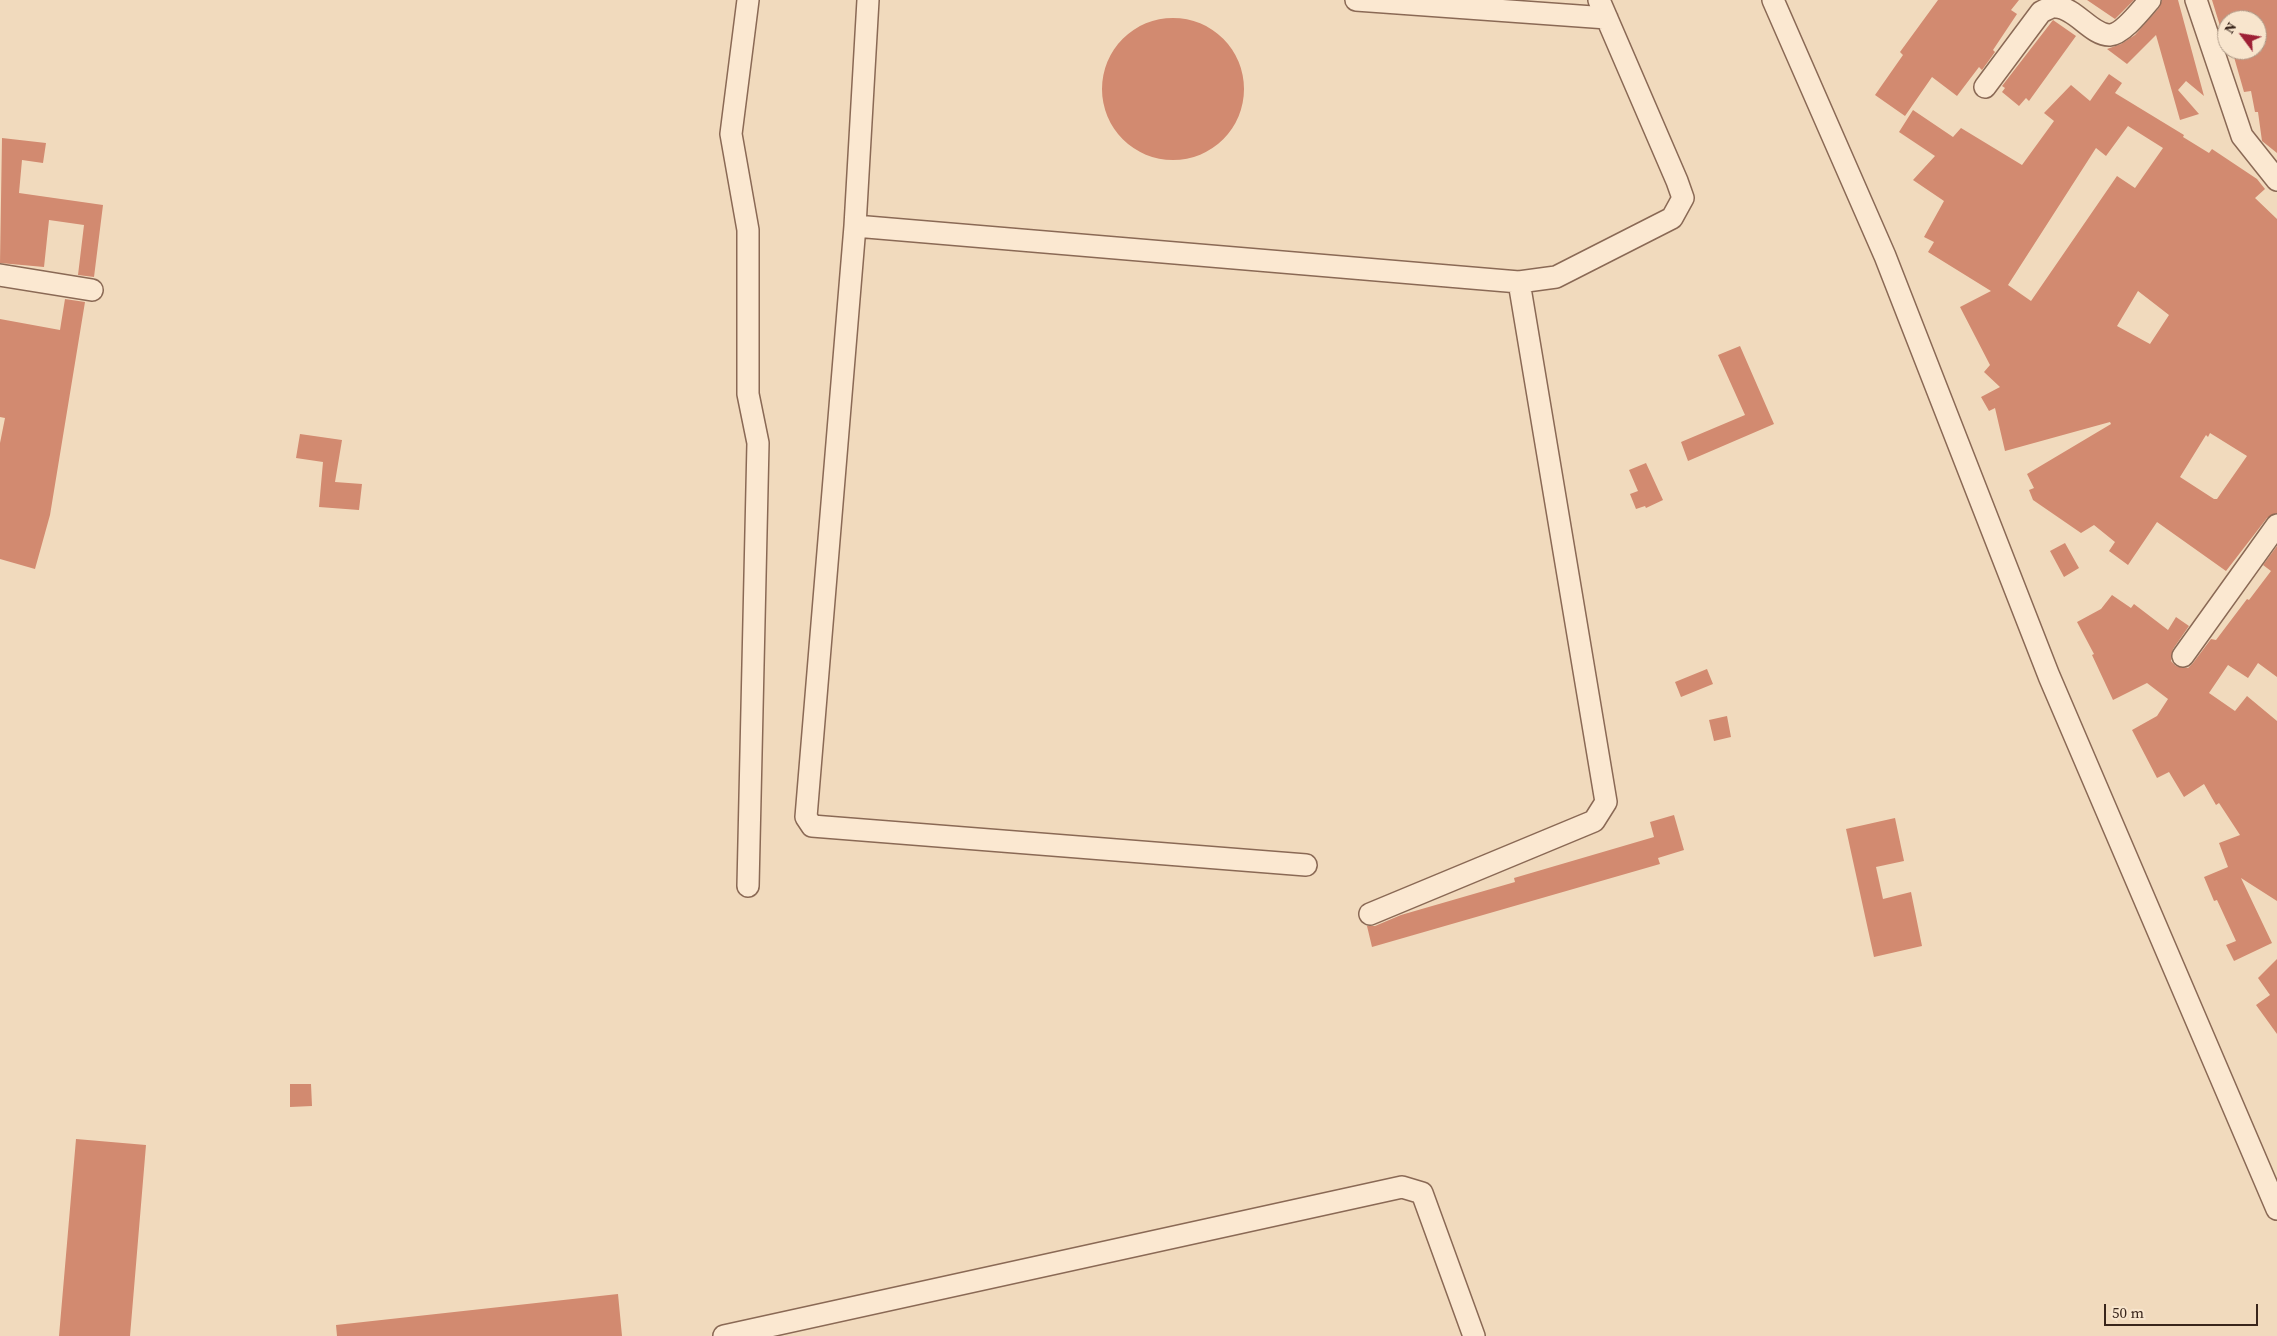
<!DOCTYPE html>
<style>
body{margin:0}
#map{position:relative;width:2277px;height:1336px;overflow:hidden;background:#f1dabd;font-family:"Source Serif 4",serif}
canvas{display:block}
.north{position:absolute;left:2217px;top:10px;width:50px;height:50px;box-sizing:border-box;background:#f8e5cd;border:1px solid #ac9886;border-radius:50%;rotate:301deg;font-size:14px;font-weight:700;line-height:20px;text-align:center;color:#39251b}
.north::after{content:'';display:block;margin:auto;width:18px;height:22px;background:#9e2035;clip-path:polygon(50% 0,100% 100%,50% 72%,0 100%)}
.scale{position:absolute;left:2104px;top:1304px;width:154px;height:22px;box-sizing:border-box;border:2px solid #39251b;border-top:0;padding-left:6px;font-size:15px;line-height:18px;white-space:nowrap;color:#39251b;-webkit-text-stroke:4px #f8e5cd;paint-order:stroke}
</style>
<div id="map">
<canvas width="2277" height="1336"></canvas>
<div class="north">N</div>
<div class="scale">50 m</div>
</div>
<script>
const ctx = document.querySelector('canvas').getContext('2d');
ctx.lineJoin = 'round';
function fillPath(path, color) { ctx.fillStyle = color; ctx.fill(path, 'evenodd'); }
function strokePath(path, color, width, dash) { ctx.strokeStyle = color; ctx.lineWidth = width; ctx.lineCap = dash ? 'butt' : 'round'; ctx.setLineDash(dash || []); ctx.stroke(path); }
fillPath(new Path2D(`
 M 1938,0 L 2019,0 L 2011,10 L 2017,14 L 1993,50 L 1995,52 L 1982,70 L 1979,67 L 1957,96 L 1932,77 L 1905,116 L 1875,95 L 1903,55 L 1900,52 Z
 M 2087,0 L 2134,0 L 2115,19 Z
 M 2162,0 L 2178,0 L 2204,96 L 2186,81 L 2178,90 L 2199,114 L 2180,120 L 2156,35 L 2127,64 L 2107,49 L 2121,44 L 2135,35 L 2159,8 Z
 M 2212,0 L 2277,0 L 2277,153 L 2262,141 L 2258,112 L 2255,112 L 2251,91 L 2244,92 L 2232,50 L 2257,50 L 2257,20 L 2227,20 L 2227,32 L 2225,25 L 2220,26 Z
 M1102 89a71 71 0 1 1 142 0a71 71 0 1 1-142 0Z
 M 2053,20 L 2076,36 L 2029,101 L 2026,98 L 2019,106 L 2002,92 L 2005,88 L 2002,86 Z
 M 2109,74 L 2122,83 L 2115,93 L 2184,135 L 2183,137 L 2209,153 L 2212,149 L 2257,179 L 2265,189 L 2255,198 L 2277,219 L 2277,513 L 2267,518 L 2226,571 L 2157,522 L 2128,565 L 2109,551 L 2115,542 L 2094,525 L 2081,533 L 2033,500 L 2029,490 L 2034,488 L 2027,474 L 2111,424 L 2110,422 L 2005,451 L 1995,408 L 1989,411 L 1981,397 L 2000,387 L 1984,372 L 1990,365 L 1960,307 L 1991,291 L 1928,252 L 1934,242 L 1924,237 L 1944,201 L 1913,180 L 1935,156 L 1899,132 L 1913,110 L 1953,137 L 1961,128 L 2022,165 L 2054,121 L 2044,113 L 2071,85 L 2090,101 ZM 2128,126 L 2163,148 L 2135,188 L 2117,176 L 2031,301 L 2008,285 L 2096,148 L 2106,156 ZM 2138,291 L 2169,315 L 2150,344 L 2117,326 ZM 2210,433 L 2247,456 L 2217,499 L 2214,499 L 2180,477 L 2206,435 L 2208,437 Z
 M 2,138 L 46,143 L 43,163 L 22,160 L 19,193 L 103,205 L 94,277 L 78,275 L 84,225 L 49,220 L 44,267 L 0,263 Z
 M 65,299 L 85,302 L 50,515 L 35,569 L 0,559 L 0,443 L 5,418 L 0,417 L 0,319 L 60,330 Z
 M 1740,346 L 1774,424 L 1688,461 L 1681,442 L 1745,415 L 1718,355 Z
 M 300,434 L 342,440 L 335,482 L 362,484 L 359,510 L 319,507 L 323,462 L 296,458 Z
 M 1646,463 L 1663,500 L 1646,508 L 1645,506 L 1636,509 L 1630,494 L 1638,491 L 1629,470 Z
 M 2065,543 L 2079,568 L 2064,577 L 2050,551 Z
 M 2277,546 L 2277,677 L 2258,663 L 2248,678 L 2228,665 L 2209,693 L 2235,711 L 2247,696 L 2277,721 L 2277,901 L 2241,878 L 2272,943 L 2234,961 L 2226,945 L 2236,941 L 2217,900 L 2214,901 L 2204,877 L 2228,867 L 2219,843 L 2240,835 L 2219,803 L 2216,805 L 2204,784 L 2184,797 L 2169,772 L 2157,778 L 2132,730 L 2157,716 L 2168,699 L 2147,683 L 2113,700 L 2092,655 L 2094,654 L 2077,622 L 2101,609 L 2112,595 L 2131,608 L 2134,604 L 2168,630 L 2176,617 L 2189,626 L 2173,649 L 2171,661 L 2176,666 L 2188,668 L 2193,663 L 2211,639 L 2216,640 L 2247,599 L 2249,600 L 2271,571 L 2263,565 Z
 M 1707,669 L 1713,684 L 1681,697 L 1675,682 Z
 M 1727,716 L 1731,737 L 1714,741 L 1709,720 Z
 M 1674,815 L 1684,850 L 1658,858 L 1660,864 L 1372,947 L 1367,926 L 1375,926 L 1401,915 L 1515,882 L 1514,878 L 1654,837 L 1650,822 Z
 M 1895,818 L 1904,861 L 1876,867 L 1883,899 L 1911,892 L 1922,946 L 1874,957 L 1846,829 Z
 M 2277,959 L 2277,1034 L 2256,1005 L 2270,995 L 2258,978 Z
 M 290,1084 L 311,1084 L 312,1106 L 290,1107 Z
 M 76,1139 L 146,1145 L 130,1336 L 59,1336 Z
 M 618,1294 L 622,1336 L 337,1336 L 336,1325 Z`), '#d28a70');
const minor = new Path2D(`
 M 748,0 L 731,134 L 748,230 L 748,394 L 758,443 L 748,886
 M 868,0 L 855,226 L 806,817 L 812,826 L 1306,865
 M 1356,0 L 1607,18
 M 1773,0 L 1885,256 L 2049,676 L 2277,1209
 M 2196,0 L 2242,136 L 2277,180
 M 1985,87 L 2041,12 C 2046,10 2051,6 2056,7 C 2075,7 2092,36 2110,35 C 2123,34 2142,9 2150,0
 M 855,226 L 1519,282 L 1556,277 L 1672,218 L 1683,198 L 1677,181 L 1599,0
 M 0,275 L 92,290
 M 2183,656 L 2277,525
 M 1370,914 L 1594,821 L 1606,802 L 1519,282
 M 724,1336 L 1402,1187 L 1422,1193 L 1474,1336`);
strokePath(minor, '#8a6955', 24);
strokePath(minor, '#fbe8d1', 21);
</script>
